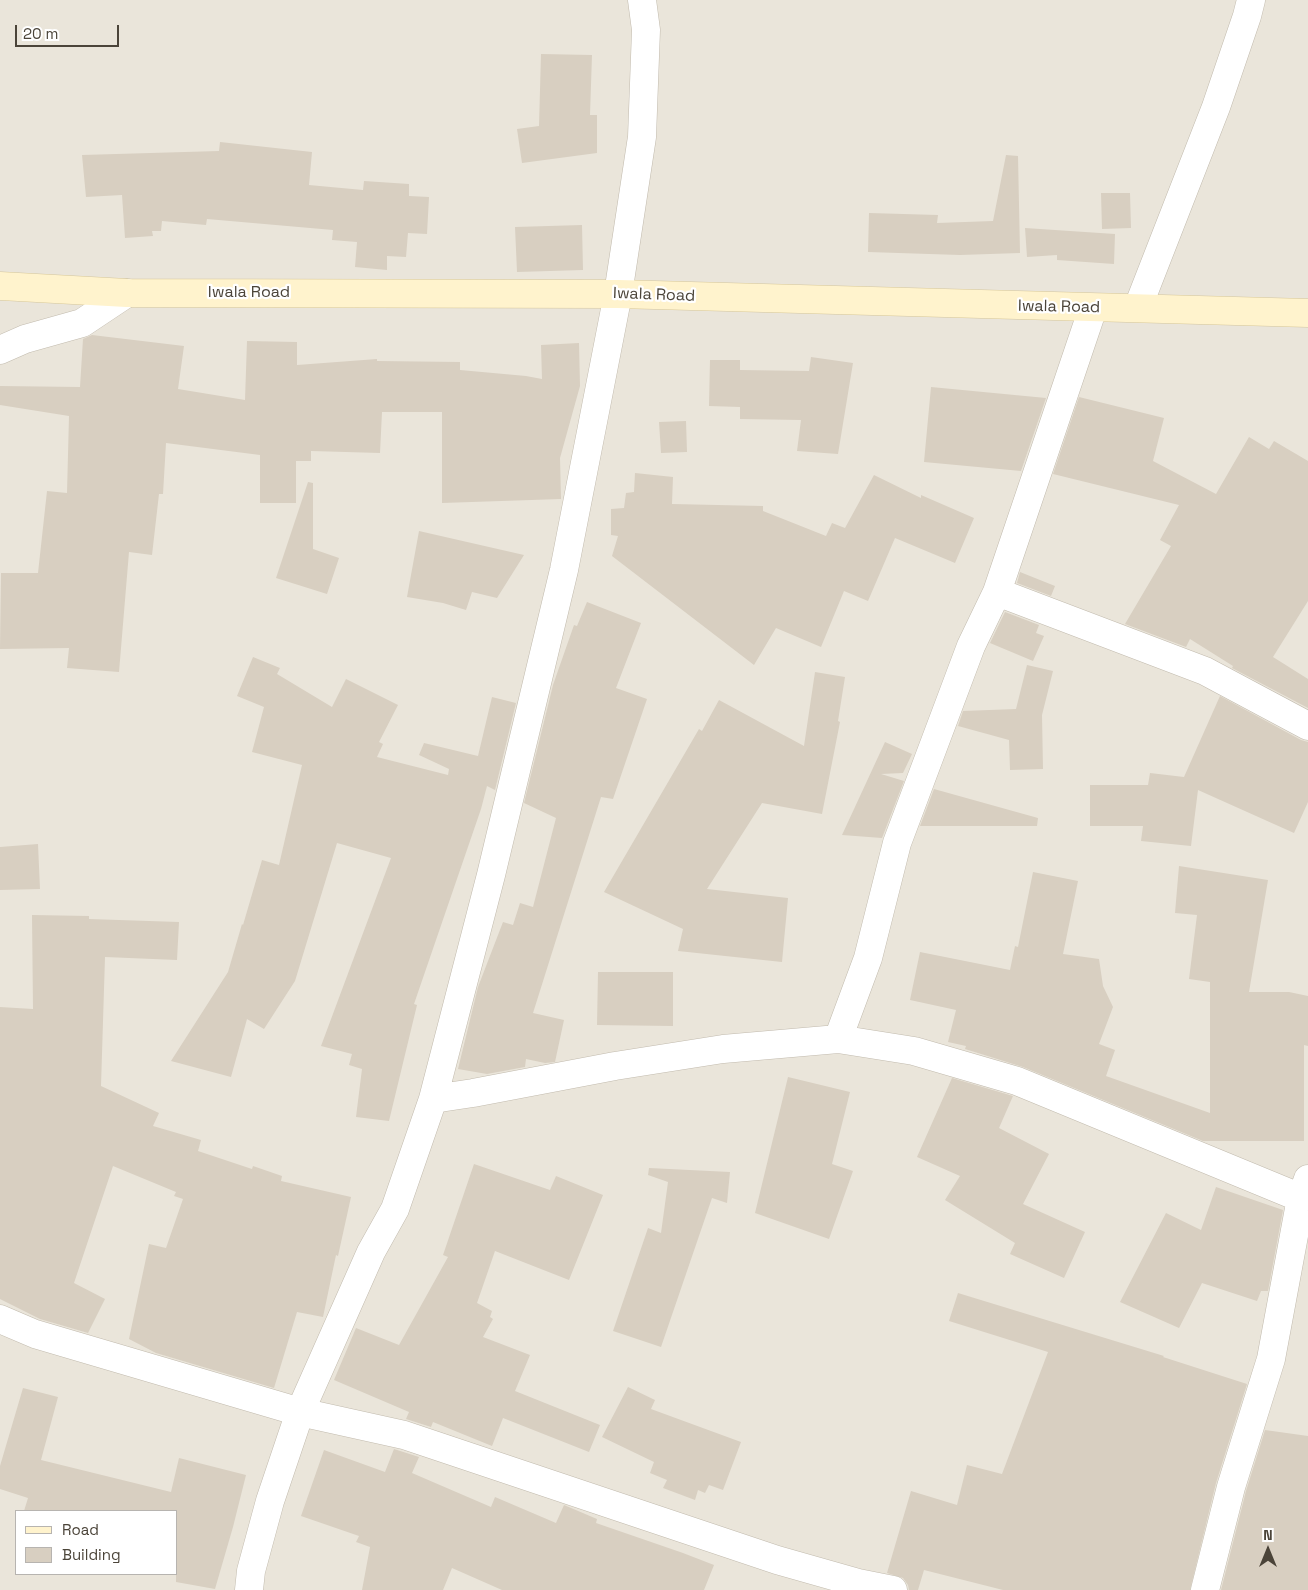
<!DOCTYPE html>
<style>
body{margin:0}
#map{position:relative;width:1308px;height:1590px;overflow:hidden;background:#f6f3ec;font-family:"Space Grotesk",sans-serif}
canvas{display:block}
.legend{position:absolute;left:15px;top:1510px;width:162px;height:65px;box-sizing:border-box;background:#fff;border:1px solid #b7b4b0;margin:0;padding:6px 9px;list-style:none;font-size:15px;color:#4b4439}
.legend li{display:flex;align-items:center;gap:10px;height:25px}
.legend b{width:25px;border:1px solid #b7b4b0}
.north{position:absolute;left:1243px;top:1525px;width:50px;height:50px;-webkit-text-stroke:4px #fff;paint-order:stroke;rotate:0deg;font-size:14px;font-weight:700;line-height:20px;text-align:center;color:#4b4439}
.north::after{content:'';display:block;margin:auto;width:18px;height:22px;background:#4b4439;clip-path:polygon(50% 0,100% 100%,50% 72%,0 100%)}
.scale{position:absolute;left:15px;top:25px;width:104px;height:22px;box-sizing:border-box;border:2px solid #4b4439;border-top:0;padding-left:6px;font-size:15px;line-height:18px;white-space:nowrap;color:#4b4439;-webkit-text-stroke:4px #fff;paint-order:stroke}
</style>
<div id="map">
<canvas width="1308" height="1590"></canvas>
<ul class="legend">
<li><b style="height:6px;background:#fff3cd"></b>Road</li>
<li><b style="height:14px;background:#d8cfc1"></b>Building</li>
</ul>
<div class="north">N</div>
<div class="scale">20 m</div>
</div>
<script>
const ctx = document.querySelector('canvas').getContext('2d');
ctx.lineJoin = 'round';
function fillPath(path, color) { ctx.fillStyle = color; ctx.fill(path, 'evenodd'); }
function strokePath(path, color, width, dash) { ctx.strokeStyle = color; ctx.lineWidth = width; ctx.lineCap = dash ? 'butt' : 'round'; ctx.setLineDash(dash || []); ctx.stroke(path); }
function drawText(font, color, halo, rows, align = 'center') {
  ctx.font = font + ' "Space Grotesk",sans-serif'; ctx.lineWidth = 4.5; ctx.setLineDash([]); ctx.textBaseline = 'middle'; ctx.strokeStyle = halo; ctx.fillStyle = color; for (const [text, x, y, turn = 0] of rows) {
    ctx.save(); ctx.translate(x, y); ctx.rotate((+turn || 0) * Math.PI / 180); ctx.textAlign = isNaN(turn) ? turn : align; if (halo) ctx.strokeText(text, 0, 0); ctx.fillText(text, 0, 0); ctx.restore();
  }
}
fillPath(new Path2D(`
 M 0,0 L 1308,0 L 1308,1590 L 0,1590 ZM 16,1511 L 176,1511 L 176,1574 L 16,1574 Z`), '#eae5da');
fillPath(new Path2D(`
 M 541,54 L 592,55 L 590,115 L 597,115 L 597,153 L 522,163 L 517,129 L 539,126 Z
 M 220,142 L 312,152 L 309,185 L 363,190 L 364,181 L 409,184 L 409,196 L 429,197 L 427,234 L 408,233 L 406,257 L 387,256 L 387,270 L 355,267 L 357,242 L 332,240 L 333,230 L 207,219 L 206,225 L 162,221 L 161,231 L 152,231 L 153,236 L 125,238 L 122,195 L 86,197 L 82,155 L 219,151 Z
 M 1006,155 L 1018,156 L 1020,253 L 960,255 L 868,252 L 869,213 L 938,215 L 937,223 L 993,221 Z
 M 1101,193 L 1130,193 L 1131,228 L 1102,229 Z
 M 582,225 L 583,270 L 517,272 L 515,227 Z
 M 1025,228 L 1115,234 L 1114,264 L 1057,260 L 1057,255 L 1027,257 Z
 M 92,335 L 184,346 L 178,389 L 245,400 L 247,341 L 297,342 L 297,365 L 377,359 L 377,361 L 460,362 L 460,370 L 526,376 L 542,379 L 541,345 L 579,343 L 580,386 L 560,458 L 561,499 L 442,503 L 442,412 L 382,412 L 380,453 L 311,451 L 311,461 L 296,461 L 296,503 L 260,503 L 260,455 L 166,443 L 163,494 L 159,494 L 152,555 L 129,552 L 119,672 L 67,668 L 69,648 L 0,649 L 1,573 L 38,573 L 47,491 L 67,493 L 69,416 L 0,405 L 0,386 L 80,387 L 83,339 Z
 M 811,357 L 853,363 L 838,454 L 797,451 L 801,420 L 740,419 L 740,407 L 709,406 L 710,360 L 740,360 L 740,370 L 809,371 Z
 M 931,387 L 1046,398 L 1021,471 L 924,462 Z
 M 1079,397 L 1164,418 L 1153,461 L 1216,494 L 1249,437 L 1269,449 L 1274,441 L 1308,461 L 1308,601 L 1273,657 L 1308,679 L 1308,708 L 1232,668 L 1233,666 L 1190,639 L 1186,647 L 1125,624 L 1171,546 L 1160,540 L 1179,505 L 1053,474 Z
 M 686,421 L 687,452 L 661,453 L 659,422 Z
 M 635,473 L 673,477 L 672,504 L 763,506 L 763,511 L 826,536 L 832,523 L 845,528 L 874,475 L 921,498 L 921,495 L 974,518 L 955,563 L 895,538 L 868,601 L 844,591 L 821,647 L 776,628 L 754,665 L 612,556 L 618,536 L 611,535 L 611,509 L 624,508 L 626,493 L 634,492 Z
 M 308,482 L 313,483 L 313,549 L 339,558 L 327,594 L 276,578 Z
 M 419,531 L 524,555 L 497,598 L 472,592 L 466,610 L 443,603 L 407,597 Z
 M 1020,572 L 1055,586 L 1051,596 L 1017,583 Z
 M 587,602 L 641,623 L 616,688 L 647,699 L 613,799 L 601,797 L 533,1013 L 564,1020 L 555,1062 L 545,1063 L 526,1059 L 525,1067 L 487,1074 L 458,1069 L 478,987 L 503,922 L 513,925 L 520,903 L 533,907 L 556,818 L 524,803 L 553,685 L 574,625 L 577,626 Z
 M 1005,612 L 1039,625 L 1036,633 L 1044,636 L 1033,661 L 990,643 Z
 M 253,657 L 280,668 L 277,674 L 332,707 L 346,679 L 398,705 L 379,742 L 383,744 L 377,757 L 448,775 L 449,769 L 419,755 L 424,743 L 478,756 L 492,697 L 516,703 L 495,790 L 487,786 L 481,809 L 414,1004 L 417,1005 L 389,1121 L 356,1117 L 362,1069 L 349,1065 L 352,1054 L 321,1046 L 391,858 L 337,843 L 295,981 L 264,1029 L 247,1019 L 231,1077 L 171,1061 L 228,972 L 242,924 L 243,925 L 262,860 L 279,865 L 302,765 L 252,752 L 264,707 L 237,696 Z
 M 1027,665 L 1053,671 L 1042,715 L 1043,769 L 1010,770 L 1009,740 L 958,726 L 963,711 L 1016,709 Z
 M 815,672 L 845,677 L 838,721 L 840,722 L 822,814 L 762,803 L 707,889 L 788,898 L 782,962 L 678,951 L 683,929 L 604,892 L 699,729 L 702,731 L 719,700 L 804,746 Z
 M 1220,696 L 1301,740 L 1308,742 L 1308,802 L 1294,833 L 1198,790 L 1191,846 L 1141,841 L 1143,826 L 1090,826 L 1090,785 L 1148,785 L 1150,773 L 1184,777 Z
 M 885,742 L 912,754 L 903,773 L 881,774 L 904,781 L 882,838 L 842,835 Z
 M 934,789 L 1038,818 L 1037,826 L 920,826 Z
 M 38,844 L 40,889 L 0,890 L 0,847 Z
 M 1179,866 L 1268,880 L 1249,992 L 1289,992 L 1308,996 L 1308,1046 L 1304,1045 L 1304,1141 L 1203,1141 L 1023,1067 L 965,1049 L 966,1046 L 948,1042 L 956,1010 L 910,1000 L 920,952 L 1010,970 L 1015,946 L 1018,947 L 1033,872 L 1078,881 L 1063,954 L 1099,959 L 1103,986 L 1113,1007 L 1099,1044 L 1115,1050 L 1106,1076 L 1210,1113 L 1210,982 L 1189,979 L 1197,915 L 1175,913 Z
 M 32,915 L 89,916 L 89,919 L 179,922 L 177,960 L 105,957 L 101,1086 L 159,1113 L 153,1126 L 201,1140 L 198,1151 L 252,1169 L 253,1166 L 282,1176 L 281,1181 L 351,1197 L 338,1256 L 336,1255 L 323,1317 L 297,1312 L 274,1388 L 156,1353 L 129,1339 L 149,1244 L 166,1248 L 183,1199 L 174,1196 L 176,1192 L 113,1166 L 74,1283 L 105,1299 L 88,1333 L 40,1319 L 0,1299 L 0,1007 L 33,1009 Z
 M 598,972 L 673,972 L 673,1026 L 597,1025 Z
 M 788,1077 L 850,1092 L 832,1164 L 853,1171 L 829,1239 L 755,1213 Z
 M 952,1078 L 1013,1096 L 999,1128 L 1049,1154 L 1023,1204 L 1085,1232 L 1064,1278 L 1010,1254 L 1015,1243 L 945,1200 L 960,1176 L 917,1157 Z
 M 474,1164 L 550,1190 L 556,1176 L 603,1195 L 569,1280 L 495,1251 L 477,1303 L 492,1311 L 490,1317 L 493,1319 L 483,1337 L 530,1355 L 515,1391 L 600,1425 L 589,1452 L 503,1418 L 492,1446 L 433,1422 L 431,1427 L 406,1419 L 409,1412 L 334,1380 L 356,1328 L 399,1345 L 448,1257 L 443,1255 Z
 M 649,1168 L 730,1172 L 727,1203 L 712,1198 L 661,1347 L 613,1331 L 648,1228 L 661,1233 L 668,1182 L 648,1175 Z
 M 1216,1187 L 1283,1210 L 1268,1291 L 1261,1291 L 1257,1301 L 1202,1283 L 1179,1328 L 1120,1302 L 1166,1213 L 1201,1230 Z
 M 958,1293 L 1164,1356 L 1163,1357 L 1247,1384 L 1216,1483 L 1190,1590 L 1003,1590 L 924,1570 L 918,1590 L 909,1590 L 908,1585 L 903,1578 L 887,1573 L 911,1491 L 957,1505 L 967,1465 L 1002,1474 L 1048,1352 L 949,1321 Z
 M 628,1387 L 655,1400 L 651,1409 L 741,1442 L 723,1490 L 709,1485 L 705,1493 L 698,1490 L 695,1500 L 663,1488 L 667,1480 L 650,1473 L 654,1462 L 602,1437 Z
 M 23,1388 L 58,1397 L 41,1460 L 171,1492 L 179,1458 L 246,1475 L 233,1527 L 215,1589 L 176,1582 L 176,1511 L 24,1511 L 28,1498 L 0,1489 L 0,1466 Z
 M 1265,1430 L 1308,1436 L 1308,1590 L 1221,1590 L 1246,1491 Z
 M 394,1449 L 419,1457 L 412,1473 L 491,1507 L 495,1497 L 556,1523 L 564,1505 L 597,1519 L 596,1523 L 683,1553 L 714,1565 L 704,1590 L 502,1590 L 452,1568 L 443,1590 L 362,1590 L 370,1547 L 356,1542 L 359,1536 L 301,1516 L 324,1450 L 385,1472 Z`), '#d8cfc1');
const street = new Path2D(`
 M 1138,307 L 1216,107 L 1247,16 L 1251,0
 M 0,350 L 25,339 L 82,323 L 127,293
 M 997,592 L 1205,671 L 1308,726
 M 838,1039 L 868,958 L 897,843 L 971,646 L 997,592 L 1093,308
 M 433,1099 L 473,1093 L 615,1066 L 723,1049 L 838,1039 L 914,1051 L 1017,1081 L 1301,1198
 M 0,1319 L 35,1334 L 300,1412 L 404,1435 L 777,1560 L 858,1583 L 893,1590
 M 249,1590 L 251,1571 L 270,1501 L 300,1412 L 371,1252 L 395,1209 L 433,1099 L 491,875 L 564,570 L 618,294 L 642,137 L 646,30 L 642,0
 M 1205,1590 L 1231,1487 L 1271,1359 L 1301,1198 L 1308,1179`);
const secondary = new Path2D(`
 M 0,286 L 127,293 L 618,294 L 1308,313`);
strokePath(street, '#c2bbae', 29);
strokePath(secondary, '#d6c79b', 29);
strokePath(street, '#fff', 28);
strokePath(secondary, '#fff3cd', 28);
drawText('16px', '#4b4439', '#fff', [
 ["Iwala Road",249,293],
 ["Iwala Road",654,295,2],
 ["Iwala Road",1059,307,1]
]);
</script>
